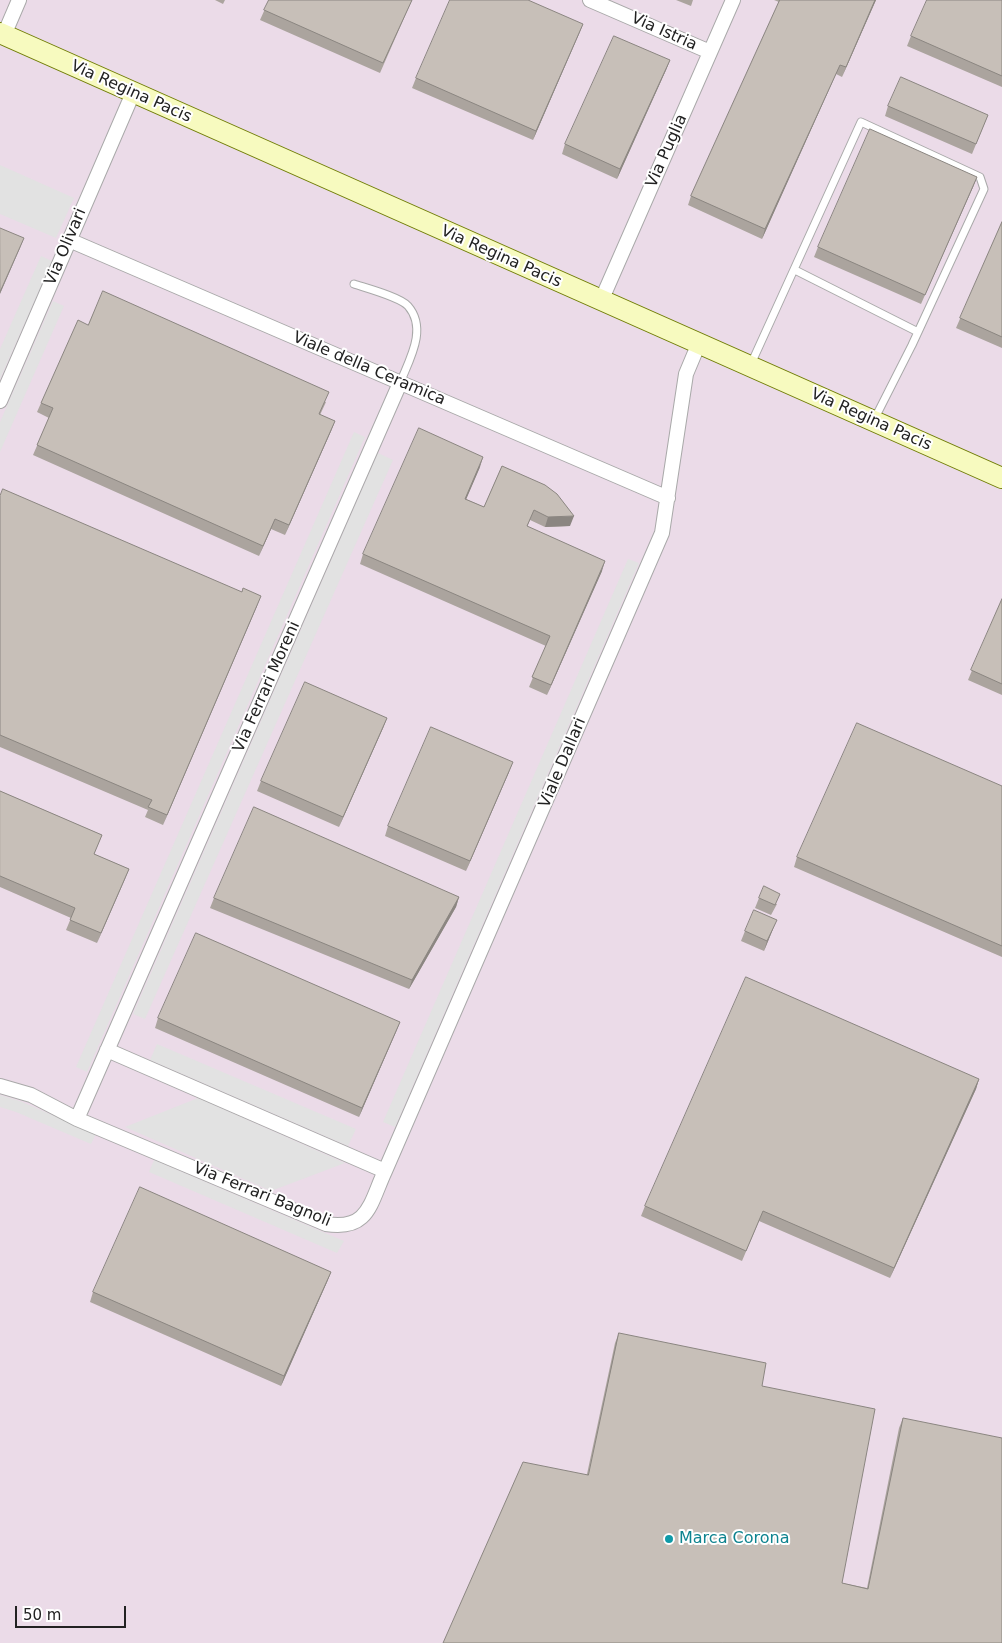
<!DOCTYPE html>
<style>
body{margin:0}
#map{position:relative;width:1002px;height:1643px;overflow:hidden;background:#f2efe9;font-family:"DejaVu Sans",sans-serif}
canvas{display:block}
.scale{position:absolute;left:15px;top:1606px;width:111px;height:22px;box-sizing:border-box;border:2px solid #222;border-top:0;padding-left:6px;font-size:15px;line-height:18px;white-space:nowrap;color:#222;-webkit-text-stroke:4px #fff;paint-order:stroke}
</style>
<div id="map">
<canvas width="1002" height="1643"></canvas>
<div class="scale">50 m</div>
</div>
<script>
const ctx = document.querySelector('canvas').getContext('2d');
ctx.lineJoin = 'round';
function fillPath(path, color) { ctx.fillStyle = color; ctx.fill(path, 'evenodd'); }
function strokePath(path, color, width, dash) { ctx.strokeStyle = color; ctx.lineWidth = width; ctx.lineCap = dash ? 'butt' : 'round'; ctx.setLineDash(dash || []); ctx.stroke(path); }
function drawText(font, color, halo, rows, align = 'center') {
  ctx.font = font + ' "DejaVu Sans",sans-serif'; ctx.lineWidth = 4; ctx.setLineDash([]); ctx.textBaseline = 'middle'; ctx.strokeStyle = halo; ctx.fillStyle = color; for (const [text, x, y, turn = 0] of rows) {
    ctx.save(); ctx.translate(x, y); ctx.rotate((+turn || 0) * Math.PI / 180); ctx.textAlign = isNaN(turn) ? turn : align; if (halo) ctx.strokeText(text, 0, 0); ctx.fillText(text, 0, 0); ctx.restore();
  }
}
fillPath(new Path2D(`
 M 0,0 L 1002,0 L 1002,1643 L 0,1643 Z`), '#ebdbe8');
fillPath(new Path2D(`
 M 0,165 L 74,198 L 56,238 L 0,214 Z
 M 41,256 L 52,261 L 0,379 L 0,349 Z
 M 53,301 L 64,306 L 0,452 L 0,422 Z
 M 354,432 L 365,437 L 87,1072 L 76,1067 Z
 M 378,453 L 393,460 L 145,1019 L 133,1014 Z
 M 628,559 L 639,563 L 395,1127 L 383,1122 Z
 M 157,1044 L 356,1129 L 348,1146 L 150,1060 Z
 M 0,1095 L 20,1101 L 96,1134 L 91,1144 L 16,1112 L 0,1107 Z
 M 198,1098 L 345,1163 L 271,1191 L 125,1127 Z
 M 154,1160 L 344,1241 L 337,1253 L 149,1172 Z`), '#e2e2e2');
const lane = new Path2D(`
 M 795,270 L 918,332
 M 354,284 C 366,288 400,297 408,306 C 428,329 409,360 400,383
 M 751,364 L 861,122 L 980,177 L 984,189 L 912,345 L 875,418`);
const street = new Path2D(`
 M 590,0 L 710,52
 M 4,35 L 19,0
 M 69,240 L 668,498
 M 601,301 L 733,0
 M 0,401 L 133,93
 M 107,1050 L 385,1171
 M 0,1086 L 31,1095 L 77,1119 L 326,1224 C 369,1231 370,1203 385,1171 L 662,533 L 686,374 L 699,343
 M 77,1119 L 400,383`);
const secondary = new Path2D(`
 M 0,33 L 1002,478`);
strokePath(lane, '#a9a9a9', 9);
strokePath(street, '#a9a9a9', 16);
strokePath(secondary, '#707d05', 22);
strokePath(lane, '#fff', 7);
strokePath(street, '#fff', 14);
strokePath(secondary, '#f7fabf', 20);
fillPath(new Path2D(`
 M 215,0 L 225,0 L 223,4 Z
 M 269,0 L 412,0 L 380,73 L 260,20 Z
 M 676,0 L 693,0 L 691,6 Z
 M 774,0 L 876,0 L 842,77 L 836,74 L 762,239 L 688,205 L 691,196 L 779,2 Z
 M 1002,0 L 1002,87 L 907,46 L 911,36 Z
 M 583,24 L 533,140 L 412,88 L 416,78 Z
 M 670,60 L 666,70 L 617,179 L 562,154 L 565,144 Z
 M 888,106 L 988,115 L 972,154 L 885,116 Z
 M 977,177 L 973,187 L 921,304 L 814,257 L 818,247 Z
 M 1002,222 L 1002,348 L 956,328 Z
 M 88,325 L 326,402 L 320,415 L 335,421 L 331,431 L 285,535 L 271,529 L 259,556 L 33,455 L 49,418 L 37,412 L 41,403 Z
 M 502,466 L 570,526 L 545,527 L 530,520 L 527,527 L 602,571 L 547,695 L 529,687 L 546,646 L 360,564 L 363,554 L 480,467 L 466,499 L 484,507 Z
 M 0,496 L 257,606 L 163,825 L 145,817 L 148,810 L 0,747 Z
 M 1002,599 L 1002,695 L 968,680 Z
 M 387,718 L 383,728 L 339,827 L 257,791 L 261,781 Z
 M 509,772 L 466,871 L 385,836 L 388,826 Z
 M 1002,786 L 1002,957 L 794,867 L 797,857 Z
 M 0,791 L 102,835 L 94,854 L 129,869 L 97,943 L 66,930 L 71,918 L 0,887 Z
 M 459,897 L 456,907 L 409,989 L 210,908 L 214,898 Z
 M 759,898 L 777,904 L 771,915 L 755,908 Z
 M 773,929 L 764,951 L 741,941 L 745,931 Z
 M 158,1018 L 400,1022 L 359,1117 L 155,1028 Z
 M 979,1079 L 976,1089 L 890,1278 L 759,1221 L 742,1261 L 641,1216 L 645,1206 Z
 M 331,1272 L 327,1282 L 281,1386 L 90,1302 L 93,1292 Z
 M 619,1333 L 762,1386 L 842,1583 L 867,1588 L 899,1428 L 903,1418 L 1002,1643 L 443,1643 L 587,1474 L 615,1343 Z`), '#aba49e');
fillPath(new Path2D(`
 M 875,0 L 876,0 L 842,77 L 846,67 Z
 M 583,24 L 579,34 L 533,140 L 536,131 Z
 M 670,60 L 666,70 L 617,179 L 620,169 Z
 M 840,65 L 836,74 L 762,239 L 765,229 Z
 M 977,177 L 973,187 L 921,304 L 925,295 Z
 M 24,238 L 20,248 L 0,294 L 0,292 Z
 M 335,421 L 331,431 L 285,535 L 289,525 Z
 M 483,457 L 480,467 L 462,509 L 465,499 Z
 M 574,516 L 570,526 L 545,527 L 548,517 Z
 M 275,519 L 271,529 L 259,556 L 263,546 Z
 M 605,561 L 602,571 L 547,695 L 551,685 Z
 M 261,596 L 257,606 L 163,825 L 167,815 Z
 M 387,718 L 383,728 L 339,827 L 343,817 Z
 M 513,762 L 509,772 L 466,871 L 470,861 Z
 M 129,869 L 125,879 L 97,943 L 101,933 Z
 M 459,897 L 456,907 L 409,989 L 412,980 Z
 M 777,920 L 773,929 L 764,951 L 767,941 Z
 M 400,1022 L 396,1032 L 359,1117 L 362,1108 Z
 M 979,1079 L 976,1089 L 890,1278 L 894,1268 Z
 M 331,1272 L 327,1282 L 281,1386 L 284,1376 Z`), '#8b8681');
const building = new Path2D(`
 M 269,0 L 412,0 L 383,63 L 264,10 Z
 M 450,0 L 528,0 L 583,24 L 536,131 L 416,78 Z
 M 780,0 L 875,0 L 846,67 L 840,65 L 765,229 L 691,196 Z
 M 927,0 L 1002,0 L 1002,76 L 911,36 Z
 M 614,36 L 670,60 L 620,169 L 565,144 Z
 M 901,77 L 988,115 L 976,144 L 888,106 Z
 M 870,129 L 977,177 L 925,295 L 818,247 Z
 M 1002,222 L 1002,337 L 960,318 Z
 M 0,228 L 24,238 L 0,292 Z
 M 103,291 L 329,392 L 319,414 L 335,421 L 289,525 L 275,519 L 263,546 L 37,445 L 53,408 L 41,403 L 78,320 L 88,325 Z
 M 419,428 L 483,457 L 465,499 L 484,507 L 502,466 L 545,485 L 557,494 L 574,516 L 548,517 L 534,510 L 527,526 L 605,561 L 551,685 L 532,677 L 550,636 L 363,554 Z
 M 3,489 L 242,592 L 243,588 L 261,596 L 167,815 L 148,807 L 152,800 L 0,735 L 0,496 Z
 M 1002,599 L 1002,684 L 971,670 Z
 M 305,682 L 387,718 L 343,817 L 261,781 Z
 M 857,723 L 1002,786 L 1002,946 L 797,857 Z
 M 431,727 L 513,762 L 470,861 L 388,826 Z
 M 0,791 L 102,835 L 94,854 L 129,869 L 101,933 L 70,920 L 75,908 L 0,876 Z
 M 254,807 L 459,897 L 412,980 L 214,898 Z
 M 764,886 L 780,894 L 775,905 L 759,898 Z
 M 754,910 L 777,920 L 767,941 L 745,931 Z
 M 196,933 L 400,1022 L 362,1108 L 158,1018 Z
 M 746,977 L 979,1079 L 894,1268 L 763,1211 L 746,1251 L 645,1206 Z
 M 140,1187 L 331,1272 L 284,1376 L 93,1292 Z
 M 619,1333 L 766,1363 L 762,1386 L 875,1409 L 842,1583 L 868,1589 L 903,1418 L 1002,1438 L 1002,1643 L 443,1643 L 523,1462 L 588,1475 Z`);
fillPath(building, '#c7bfb8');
strokePath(building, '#8b8681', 1);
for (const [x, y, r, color] of [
 [669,1539,5,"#0f9aa8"]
]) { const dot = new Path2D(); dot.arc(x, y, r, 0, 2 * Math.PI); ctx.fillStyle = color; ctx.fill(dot); strokePath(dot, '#fff', 2); }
drawText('16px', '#222', '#fff', [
 ["Via Istria",664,32,24],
 ["Via Regina Pacis",131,92,24],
 ["Via Puglia",667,151,-66],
 ["Via Olivari",66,247,-67],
 ["Via Regina Pacis",501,257,24],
 ["Viale della Ceramica",369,369,23],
 ["Via Regina Pacis",871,420,24],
 ["Via Ferrari Moreni",267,687,-66],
 ["Viale Dallari",563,763,-67],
 ["Via Ferrari Bagnoli",262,1195,22]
]);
drawText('16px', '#0d838f', '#fff', [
 ["Marca Corona",679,1539]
], 'left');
</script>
